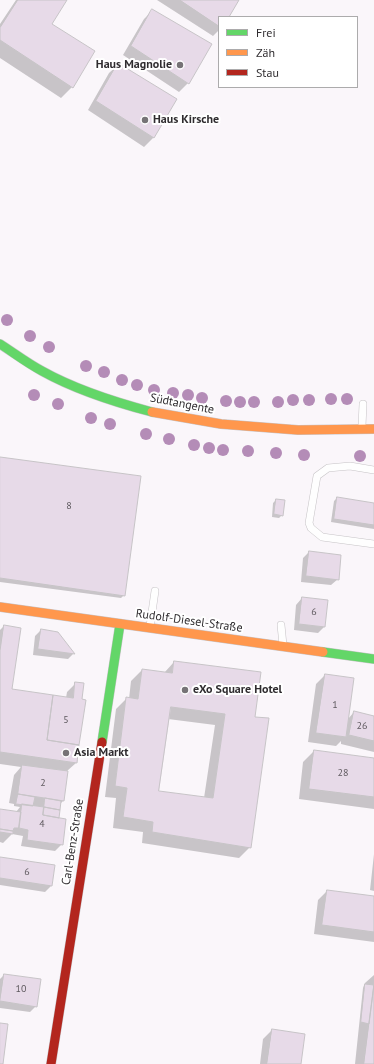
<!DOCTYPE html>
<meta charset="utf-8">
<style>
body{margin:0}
#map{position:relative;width:374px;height:1064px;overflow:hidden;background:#faf6fa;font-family:"PT Sans",sans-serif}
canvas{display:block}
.legend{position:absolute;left:218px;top:16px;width:140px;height:72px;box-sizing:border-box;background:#fff;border:1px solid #acabac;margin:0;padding:5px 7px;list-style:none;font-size:12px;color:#2f2c2f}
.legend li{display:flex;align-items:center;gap:8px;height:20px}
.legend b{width:20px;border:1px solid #acabac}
</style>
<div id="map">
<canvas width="374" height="1064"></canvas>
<ul class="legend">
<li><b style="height:5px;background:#63d668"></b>Frei</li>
<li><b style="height:5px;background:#ff974d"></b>Zäh</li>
<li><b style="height:5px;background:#b3261e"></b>Stau</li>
</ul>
</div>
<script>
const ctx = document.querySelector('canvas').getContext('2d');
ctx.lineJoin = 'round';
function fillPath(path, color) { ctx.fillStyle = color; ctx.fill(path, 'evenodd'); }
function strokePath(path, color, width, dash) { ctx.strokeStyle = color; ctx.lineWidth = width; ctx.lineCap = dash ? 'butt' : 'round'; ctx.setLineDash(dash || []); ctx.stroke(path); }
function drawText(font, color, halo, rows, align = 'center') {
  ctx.font = font + ' "PT Sans",sans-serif'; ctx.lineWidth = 4; ctx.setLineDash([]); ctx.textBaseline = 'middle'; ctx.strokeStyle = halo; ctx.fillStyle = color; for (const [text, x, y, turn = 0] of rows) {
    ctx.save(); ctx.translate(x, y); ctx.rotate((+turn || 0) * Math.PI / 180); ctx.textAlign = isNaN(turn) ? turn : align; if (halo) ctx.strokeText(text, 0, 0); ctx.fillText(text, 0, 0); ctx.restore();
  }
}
fillPath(new Path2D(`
 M 16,0 L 66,0 L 50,24 L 72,87 L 61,98 L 0,58 L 0,24 Z
 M 157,0 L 238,0 L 228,17 L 219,17 L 219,30 L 213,36 Z
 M 153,10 L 188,83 L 179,92 L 123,55 L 144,19 Z
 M 118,65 L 176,100 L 153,138 L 144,147 L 88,110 L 109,73 Z
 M 0,458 L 124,595 L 121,598 L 0,582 Z
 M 337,498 L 374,504 L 374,529 L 331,522 L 334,501 Z
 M 276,500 L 282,515 L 279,518 L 272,517 L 273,503 Z
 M 309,552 L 338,579 L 331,585 L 301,582 L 303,558 Z
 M 302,598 L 324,627 L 318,633 L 294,630 L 296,605 Z
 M 4,626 L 11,690 L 66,698 L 67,692 L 76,683 L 81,700 L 85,701 L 76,763 L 67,771 L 63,801 L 60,804 L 58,817 L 62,844 L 55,851 L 21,846 L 23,836 L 12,834 L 3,843 L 0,842 L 0,810 L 16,812 L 20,807 L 14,806 L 14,804 L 9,803 L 14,775 L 21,767 L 0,764 L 0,630 Z
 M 41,630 L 73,654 L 68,659 L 33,655 L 35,636 Z
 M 174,662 L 254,718 L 250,847 L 239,858 L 142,843 L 143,832 L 113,828 L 116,798 L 105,797 L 116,709 L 127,698 L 129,699 L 131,681 L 142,670 L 164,673 ZM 168,719 L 215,725 L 204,798 L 158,792 Z
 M 325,675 L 348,719 L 354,712 L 374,717 L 374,752 L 341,744 L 341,741 L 336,746 L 308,742 L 316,684 Z
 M 314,751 L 374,759 L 374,809 L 299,799 L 303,762 Z
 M 374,854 L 374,891 L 370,890 Z
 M 0,858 L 51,886 L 45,892 L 0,885 Z
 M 327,891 L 374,897 L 374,942 L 314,934 L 318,900 Z
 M 4,975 L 36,1006 L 30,1012 L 0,1008 L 0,979 Z
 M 374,975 L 374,1064 L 355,1064 L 363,988 L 365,983 Z
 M 272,1030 L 300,1064 L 260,1064 L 263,1039 Z`), '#0003');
const building = new Path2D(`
 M 18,0 L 67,0 L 52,24 L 95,51 L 73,88 L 0,40 L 0,28 Z
 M 180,0 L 239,0 L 229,17 L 219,17 L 219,26 Z
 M 152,9 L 212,44 L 189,84 L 131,46 Z
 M 118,63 L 177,99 L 154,138 L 96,101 Z
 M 0,457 L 141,476 L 125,596 L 0,578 Z
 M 337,497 L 374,503 L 374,525 L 334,519 Z
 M 276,499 L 285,500 L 283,516 L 274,514 Z
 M 309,551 L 341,555 L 339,580 L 306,576 Z
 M 302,597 L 328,600 L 325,627 L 299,624 Z
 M 4,625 L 21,628 L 12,689 L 53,695 L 47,740 L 79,745 L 77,763 L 0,752 L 0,651 Z
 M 41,629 L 58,632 L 75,654 L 38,649 Z
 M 174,661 L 261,672 L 255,717 L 269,718 L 251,848 L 152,832 L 153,822 L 123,817 L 127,788 L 115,786 L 126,697 L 138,699 L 142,669 L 172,673 ZM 171,707 L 225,714 L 213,798 L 159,791 Z
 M 325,674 L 354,678 L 346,737 L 316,733 Z
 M 75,682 L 84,683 L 82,699 L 86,700 L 79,745 L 47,740 L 53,695 L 73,698 Z
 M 354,711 L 374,716 L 374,741 L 349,735 Z
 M 314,750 L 374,758 L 374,797 L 309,789 Z
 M 22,765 L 68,771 L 64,801 L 18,794 Z
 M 18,794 L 35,797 L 33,806 L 16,804 Z
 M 45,798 L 61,801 L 60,810 L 44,807 Z
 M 22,804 L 44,807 L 43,815 L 66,819 L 63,845 L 27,840 L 28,830 L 19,828 Z
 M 44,807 L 60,810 L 59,818 L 43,815 Z
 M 0,809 L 21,812 L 19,828 L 14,828 L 13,831 L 0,829 Z
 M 0,829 L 13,831 L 13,834 L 0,832 Z
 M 0,857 L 55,865 L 52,886 L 0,878 Z
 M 327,890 L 374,896 L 374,932 L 322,925 Z
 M 4,974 L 41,979 L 37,1007 L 0,1001 Z
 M 365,984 L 374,985 L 369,1024 L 361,1022 Z
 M 374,984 L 374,1064 L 364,1064 Z
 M 0,1023 L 8,1024 L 3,1064 L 0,1064 Z
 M 272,1029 L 305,1034 L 301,1064 L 267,1064 Z`);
fillPath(building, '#e7dae8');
strokePath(building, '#c7c4c7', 1);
const lane = new Path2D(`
 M 362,426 L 363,404
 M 374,470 L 350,466 L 328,468 L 317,476 L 309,523 L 311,528 L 322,537 L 374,544
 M 281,625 L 283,645
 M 150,626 L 155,591`);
const fast = new Path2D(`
 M 0,344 C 14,353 27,363 42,371 C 76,390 114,402 152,412
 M 323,652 L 374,659
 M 102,742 L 120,624`);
const slow = new Path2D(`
 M 152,412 L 221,424 L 298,430 L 374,429
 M 0,607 L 323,652`);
const jam = new Path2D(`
 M 51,1064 L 102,742`);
strokePath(lane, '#c6c3c6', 8);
strokePath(fast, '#c6c3c6', 10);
strokePath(slow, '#c6c3c6', 10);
strokePath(jam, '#c6c3c6', 10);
strokePath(lane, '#fefefe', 7);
strokePath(fast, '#63d668', 9);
strokePath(slow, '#ff974d', 9);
strokePath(jam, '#b3261e', 9);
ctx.fillStyle = '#b48cb7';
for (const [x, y] of [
 [7,320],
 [30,336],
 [49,347],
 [86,366],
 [104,372],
 [122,380],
 [137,385],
 [154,390],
 [173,393],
 [34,395],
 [188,395],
 [202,398],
 [331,399],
 [347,399],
 [293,400],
 [309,400],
 [226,401],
 [240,402],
 [254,402],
 [278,402],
 [58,404],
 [91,418],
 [110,424],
 [146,434],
 [169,439],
 [194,445],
 [209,448],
 [223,450],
 [248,451],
 [276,453],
 [304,455],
 [360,456]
]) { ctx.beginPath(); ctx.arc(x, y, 6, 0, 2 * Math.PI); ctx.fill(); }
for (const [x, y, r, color] of [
 [180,65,4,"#767376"],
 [145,120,4,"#767376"],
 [185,690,4,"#767376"],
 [66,753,4,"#767376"]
]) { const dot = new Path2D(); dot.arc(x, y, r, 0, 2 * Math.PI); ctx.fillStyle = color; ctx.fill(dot); strokePath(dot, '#fff', 1.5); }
drawText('10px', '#5d585d', null, [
 ["8",69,506],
 ["6",314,612],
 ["1",335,705],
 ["5",66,720],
 ["26",362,726],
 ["28",343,773],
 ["2",43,783],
 ["4",42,824],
 ["6",27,872],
 ["10",21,989]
]);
drawText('bold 12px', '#2f2c2f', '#fff', [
 ["Haus Magnolie",172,65,"right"],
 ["Haus Kirsche",153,120],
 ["eXo Square Hotel",193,690],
 ["Asia Markt",74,753]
], 'left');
drawText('12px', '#2f2c2f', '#fff', [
 ["Südtangente",182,404,11],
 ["Rudolf-Diesel-Straße",189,621,8],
 ["Carl-Benz-Straße",73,842,-81]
]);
</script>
